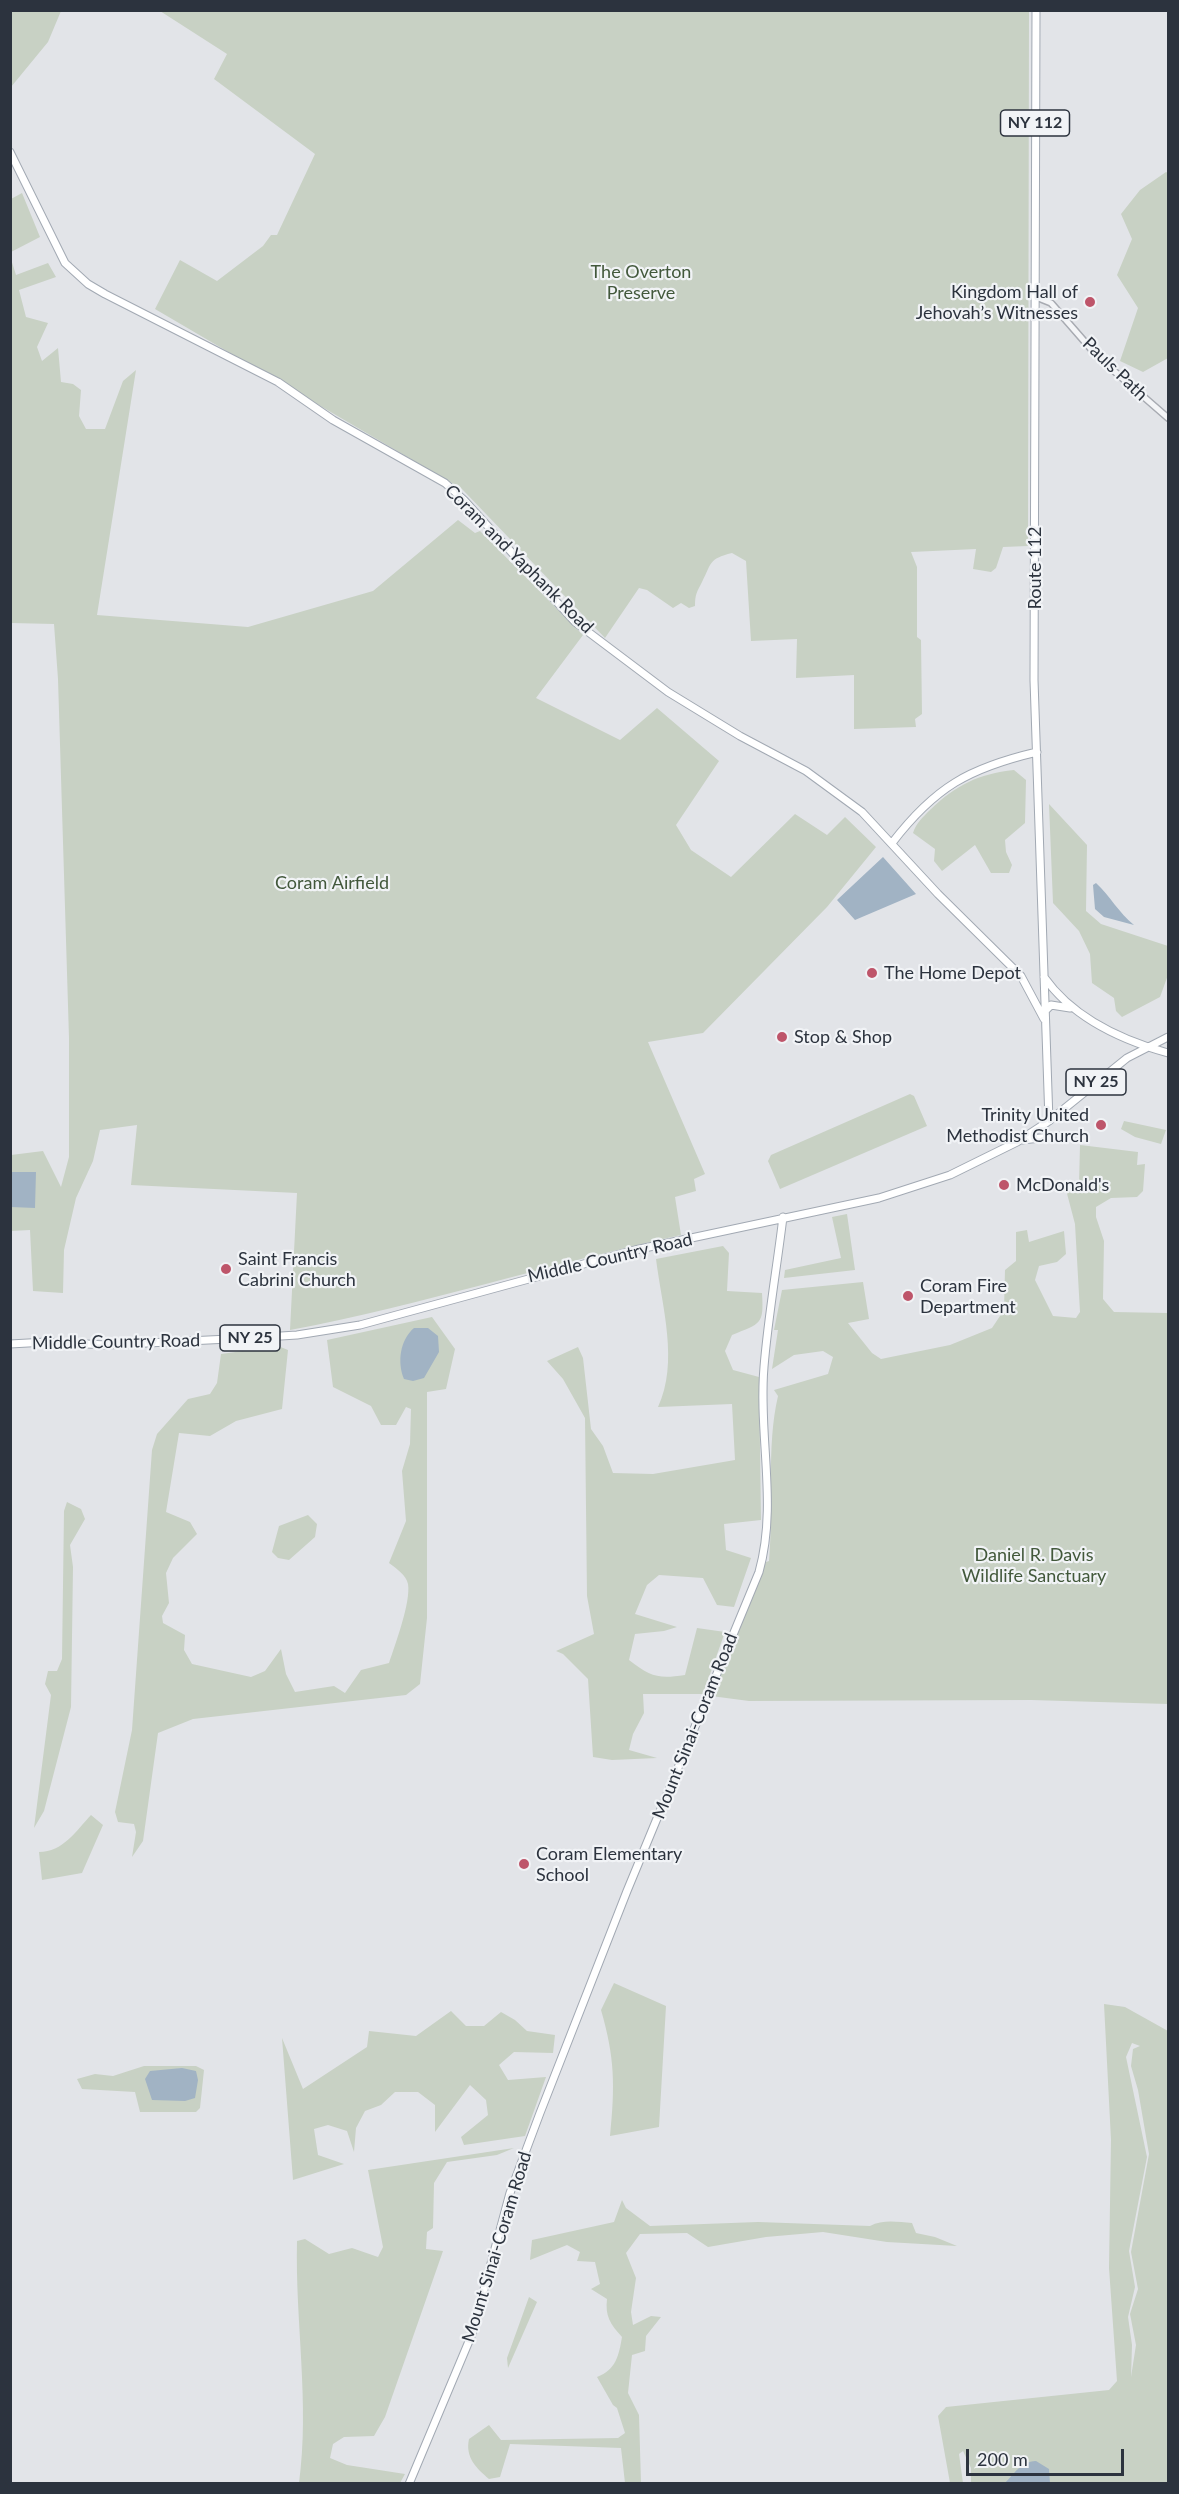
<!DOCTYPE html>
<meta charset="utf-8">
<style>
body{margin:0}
#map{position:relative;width:1179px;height:2494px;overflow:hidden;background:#e2e4e8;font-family:Lato,sans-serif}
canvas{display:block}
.frame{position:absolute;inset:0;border:12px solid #2c333e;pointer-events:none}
.scale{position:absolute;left:966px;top:2449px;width:158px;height:27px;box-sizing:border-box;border:3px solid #2c333e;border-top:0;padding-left:8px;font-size:18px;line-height:21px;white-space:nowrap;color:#2c333e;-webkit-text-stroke:4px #f1f3f6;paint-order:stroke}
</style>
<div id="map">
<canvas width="1179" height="2494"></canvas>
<div class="frame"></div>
<div class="scale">200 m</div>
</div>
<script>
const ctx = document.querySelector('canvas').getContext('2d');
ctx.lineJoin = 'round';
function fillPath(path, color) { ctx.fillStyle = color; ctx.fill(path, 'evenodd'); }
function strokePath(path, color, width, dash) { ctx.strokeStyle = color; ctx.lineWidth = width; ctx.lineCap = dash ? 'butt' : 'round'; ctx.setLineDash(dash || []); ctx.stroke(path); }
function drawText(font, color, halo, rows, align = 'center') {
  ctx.font = font + ' Lato,sans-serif'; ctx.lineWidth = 4.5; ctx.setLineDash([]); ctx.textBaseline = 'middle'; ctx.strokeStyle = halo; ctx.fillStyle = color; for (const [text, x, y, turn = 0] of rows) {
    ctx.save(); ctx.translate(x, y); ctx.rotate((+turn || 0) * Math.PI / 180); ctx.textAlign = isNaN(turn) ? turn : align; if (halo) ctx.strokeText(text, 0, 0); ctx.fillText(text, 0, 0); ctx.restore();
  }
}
fillPath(new Path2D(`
 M 11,10 L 61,11 L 48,42 L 11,87 Z
 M 160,11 L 1029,11 L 1028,546 L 1003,547 L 996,568 L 991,572 L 973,569 L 976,549 L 911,552 L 917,567 L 917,637 L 921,640 L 922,714 L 915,719 L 916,727 L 854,729 L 854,675 L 796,678 L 797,639 L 751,641 L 746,561 L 732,553 C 708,559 712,563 702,582 C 697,592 695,594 695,606 L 689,608 L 681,603 L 673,608 L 647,590 L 639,588 L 605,638 L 462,489 L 155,309 L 180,260 L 217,281 L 263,246 L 271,235 L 277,235 L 315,154 L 214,79 L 227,54 Z
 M 1166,172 L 1168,173 L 1168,358 L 1143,372 L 1120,361 L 1138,308 L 1117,275 L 1132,239 L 1121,214 L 1140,190 Z
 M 22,193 L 40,237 L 11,252 L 11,199 Z
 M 10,256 L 16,275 L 48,263 L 56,277 L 19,290 L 26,317 L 48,323 L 37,347 L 42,361 L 58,348 L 61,382 L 73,384 L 81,390 L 79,416 L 86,429 L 105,429 L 123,381 L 136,370 L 97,615 L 248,627 L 373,591 L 458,520 L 475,533 L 480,531 L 583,635 L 536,698 L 620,740 L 657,708 L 719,761 L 676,825 L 691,850 L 731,877 L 795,814 L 827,835 L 845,817 L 876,847 L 827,907 L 703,1033 L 648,1042 L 705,1174 L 694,1179 L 696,1191 L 675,1197 L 681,1235 C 550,1264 422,1305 290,1330 L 297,1193 L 131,1185 L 137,1125 L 100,1130 L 93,1161 L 76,1198 L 64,1250 L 63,1293 L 33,1291 L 30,1230 L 11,1231 L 10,1207 L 35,1207 L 35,1172 L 11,1172 L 11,1155 L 43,1151 L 61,1187 L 69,1157 L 69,1038 L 58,679 L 54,624 L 11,623 Z
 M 1014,770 L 1026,780 L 1025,823 L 1005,840 L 1006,852 L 1012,865 L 1009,873 L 991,873 L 975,845 L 942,871 L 934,861 L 935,849 L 913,833 C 916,823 923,817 930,810 C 956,785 978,774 1014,770 Z
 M 1049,804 L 1087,845 L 1086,911 L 1101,924 L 1168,946 L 1168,975 L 1160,997 L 1122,1017 L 1116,1011 L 1114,998 L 1092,983 L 1090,954 L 1079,931 L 1053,903 Z
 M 910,1094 L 914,1096 L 927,1126 L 780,1189 L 768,1161 L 771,1155 Z
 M 1124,1121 L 1166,1130 L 1161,1144 L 1135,1137 L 1121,1129 Z
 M 1080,1145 L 1138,1152 L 1137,1165 L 1145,1164 L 1143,1191 L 1137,1197 L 1111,1198 L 1096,1207 L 1096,1217 L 1104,1241 L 1103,1299 L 1114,1312 L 1168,1313 L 1168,1704 L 1031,1700 L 749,1701 L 711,1696 L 766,1562 L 769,1561 C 774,1507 766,1447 778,1396 L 774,1390 L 828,1374 L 833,1357 L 823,1351 L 794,1355 L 772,1369 L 778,1330 L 774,1330 L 782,1290 L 863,1282 L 869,1319 L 848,1323 L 872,1353 L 881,1359 L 950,1345 L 992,1328 L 1004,1310 L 1005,1270 L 1016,1261 L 1016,1232 L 1027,1230 L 1029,1242 L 1064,1231 L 1066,1254 L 1057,1262 L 1039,1266 L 1035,1280 L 1053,1316 L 1076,1318 L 1080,1312 L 1075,1224 L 1065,1186 L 1079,1185 Z
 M 847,1214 L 855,1270 L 784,1278 L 785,1270 L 841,1258 L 832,1217 Z
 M 723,1246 L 729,1253 L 727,1291 L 762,1293 C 764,1325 761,1323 732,1335 L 725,1351 L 733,1370 L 759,1377 L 761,1520 L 724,1524 L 726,1550 L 751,1558 L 734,1607 L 717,1605 L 703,1578 L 659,1575 L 647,1585 L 635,1614 L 677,1627 L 664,1631 L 635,1634 L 629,1660 C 651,1677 658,1679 685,1675 L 697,1628 L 725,1632 L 703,1694 L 643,1694 L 644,1713 L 633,1734 L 629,1750 L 657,1758 L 612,1760 L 593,1757 L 588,1679 L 563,1654 L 556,1651 L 594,1634 L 587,1596 L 585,1418 L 563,1379 L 547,1361 L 578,1347 L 583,1358 L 591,1429 L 603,1446 L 613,1473 L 653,1474 L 735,1460 L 732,1404 L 658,1407 C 679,1362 662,1307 656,1259 Z
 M 432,1317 L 455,1349 L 446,1389 L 427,1392 L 427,1618 L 420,1684 L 406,1695 L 193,1719 L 158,1733 L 143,1841 L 132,1857 L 136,1832 L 134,1824 L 118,1822 L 115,1812 L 132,1730 L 152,1450 L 157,1434 L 188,1399 L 210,1394 L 217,1383 L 221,1354 L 278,1346 L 288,1350 L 282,1409 L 236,1421 L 210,1436 L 179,1433 L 166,1512 L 190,1522 L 197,1534 L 173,1558 L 166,1573 L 169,1603 L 162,1616 L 163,1623 L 185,1635 L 184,1650 L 192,1664 L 251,1677 L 265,1671 L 281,1649 L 286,1674 L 295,1692 L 334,1686 L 345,1693 L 361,1670 L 389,1663 C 395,1645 411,1602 408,1584 C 406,1575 397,1569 389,1563 L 406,1521 L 402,1471 L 410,1444 L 411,1409 L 406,1407 L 396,1425 L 381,1425 L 371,1406 L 333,1387 L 327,1340 Z
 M 67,1502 L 81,1509 L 85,1519 L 70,1545 L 73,1567 L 71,1707 L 44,1811 L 34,1828 L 51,1695 L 45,1684 L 48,1671 L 57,1671 L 62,1659 L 64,1511 Z
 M 308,1515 L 317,1524 L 315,1537 L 289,1560 L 278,1558 L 272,1552 L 279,1526 Z
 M 91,1815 L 103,1825 L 82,1873 L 42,1880 L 39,1852 C 63,1852 76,1831 91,1815 Z
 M 614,1983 L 666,2006 L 659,2127 L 610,2136 C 615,2086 615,2058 601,2010 Z
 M 1104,2004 L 1125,2007 L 1168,2031 L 1168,2481 L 1165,2484 L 971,2483 L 971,2468 L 963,2451 L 959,2454 L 963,2483 L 950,2483 L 938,2416 L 946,2407 L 1109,2390 L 1117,2381 L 1109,2268 L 1111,2140 ZM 1132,2043 L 1140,2046 L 1133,2049 L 1131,2066 L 1138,2090 L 1149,2154 L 1131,2252 L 1138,2289 L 1130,2314 L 1136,2345 L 1131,2377 L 1132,2345 L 1128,2317 L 1135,2287 L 1129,2251 L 1147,2157 L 1126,2057 Z
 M 451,2011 L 466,2026 L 484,2026 L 501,2012 L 515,2020 L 527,2031 L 555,2035 L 553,2053 L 514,2052 L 499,2065 L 508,2080 L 546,2077 L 525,2136 L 464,2145 L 461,2137 L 488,2115 L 486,2100 L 470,2085 L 435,2132 L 435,2105 L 418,2092 L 395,2092 L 381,2105 L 365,2111 L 356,2128 L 354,2152 L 347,2131 L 328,2125 L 314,2129 L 318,2155 L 344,2164 L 293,2180 L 282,2038 L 303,2089 L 367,2047 L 369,2031 L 416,2036 Z
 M 144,2066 L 196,2066 L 204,2070 L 200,2108 L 196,2112 L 140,2112 L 135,2092 L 82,2089 L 77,2079 L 95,2074 L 113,2076 Z
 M 514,2148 L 497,2155 L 447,2162 L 434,2183 L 433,2228 L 427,2232 L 426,2249 L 443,2251 L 385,2417 L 374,2436 L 344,2437 L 333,2444 L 330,2458 L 347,2465 L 405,2474 L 400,2483 L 299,2483 C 310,2404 295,2322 297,2241 L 305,2239 L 329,2254 L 352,2248 L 378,2257 L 383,2247 L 368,2170 Z
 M 622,2200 L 626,2208 L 650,2226 L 758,2222 L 870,2226 C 883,2219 898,2222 912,2223 L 916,2233 L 935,2237 L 957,2246 L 887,2242 L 823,2232 L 766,2237 L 708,2247 L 687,2233 L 640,2234 L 626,2253 L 636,2278 L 631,2312 L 633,2325 L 651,2316 L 661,2317 L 646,2336 L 645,2351 L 632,2355 L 628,2393 L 639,2415 L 641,2483 L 625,2483 L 621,2448 L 510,2444 L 500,2477 L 489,2479 C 476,2468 465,2457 469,2439 L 489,2425 L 501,2440 L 618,2438 L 625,2433 L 617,2408 L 613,2405 L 597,2377 C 616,2370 619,2355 622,2337 C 610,2324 605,2316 607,2299 L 591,2289 L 600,2284 L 595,2262 L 577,2261 L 580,2252 L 567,2245 L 530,2260 L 532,2240 L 614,2222 Z
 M 529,2297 L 537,2302 L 508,2368 L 507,2358 Z`), '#c8d1c4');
fillPath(new Path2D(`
 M 883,857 L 916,894 L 855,920 L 837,900 Z
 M 1096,883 C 1110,896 1119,913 1134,925 L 1104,917 L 1095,909 L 1093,885 Z
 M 11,1172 L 36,1172 L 35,1208 L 11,1207 Z
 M 414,1328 L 428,1328 L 438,1336 L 439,1352 L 424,1378 L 413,1381 L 404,1379 C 397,1362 400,1340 414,1328 Z
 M 182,2068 L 196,2071 L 198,2080 L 195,2098 L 185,2101 L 152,2100 L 145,2079 L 150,2071 Z
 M 1036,2461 L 1049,2469 L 1050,2483 L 1005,2483 C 1015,2473 1020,2462 1036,2461 Z`), '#a1b3c4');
const minor = new Path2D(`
 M 1036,297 L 1051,303 L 1098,357 L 1168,418`);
const major = new Path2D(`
 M 1036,10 L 1034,680 L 1049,1121
 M 10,152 L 65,263 L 88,284 L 105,294 L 278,382 L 333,420 L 445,483 L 464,500 L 575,622 L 668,692 L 740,736 L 806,771 L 862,812 L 938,894 L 1021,976 L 1044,1019
 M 892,843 C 935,787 969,768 1037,752
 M 1044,977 C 1073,1018 1121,1040 1168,1053
 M 1044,1012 L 1051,1005 L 1070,1008
 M 1022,1140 L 1059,1136
 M 10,1344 L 46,1342 L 107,1345 L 249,1338 L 297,1335 L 360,1325 L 635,1250 L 879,1198 L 950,1175 L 1017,1142 L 1049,1121 L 1127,1058 L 1168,1037
 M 409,2484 L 472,2334 L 510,2193 L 540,2113 L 627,1891 L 759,1572 C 778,1504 758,1436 764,1367 C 768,1317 777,1267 783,1217`);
strokePath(minor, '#a8abb2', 8);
strokePath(major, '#a2a9b3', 9);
strokePath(minor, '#f4f5f7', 5);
strokePath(major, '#fff', 7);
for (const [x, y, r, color] of [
 [1090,302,6,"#be556a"],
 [872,973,6,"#be556a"],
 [782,1037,6,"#be556a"],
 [1101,1125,6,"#be556a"],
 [1004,1185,6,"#be556a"],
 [226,1269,6,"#be556a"],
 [908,1296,6,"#be556a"],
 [524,1864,6,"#be556a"]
]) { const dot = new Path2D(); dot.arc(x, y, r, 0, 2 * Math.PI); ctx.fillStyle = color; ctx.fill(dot); strokePath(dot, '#f1f3f6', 2); }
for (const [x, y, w] of [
 [1035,123,69],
 [1096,1082,60],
 [250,1338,60]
]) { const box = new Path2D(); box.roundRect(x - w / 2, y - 13, w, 26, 4.5); ctx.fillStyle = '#f1f3f6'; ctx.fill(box); strokePath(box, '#2c333e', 1.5); }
drawText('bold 16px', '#2c333e', null, [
 ["NY 112",1035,123],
 ["NY 25",1096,1082],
 ["NY 25",250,1338]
]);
drawText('18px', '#42583b', '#f1f3f6', [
 ["The Overton",641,272],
 ["Preserve",641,293],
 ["Coram Airfield",332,883],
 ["Daniel R. Davis",1034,1555],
 ["Wildlife Sanctuary",1034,1576]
]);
drawText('18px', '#2c333e', '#f1f3f6', [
 ["Kingdom Hall of",1078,292,"right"],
 ["Jehovah’s Witnesses",1078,313,"right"],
 ["The Home Depot",884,973],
 ["Stop & Shop",794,1037],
 ["Trinity United",1089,1115,"right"],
 ["Methodist Church",1089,1136,"right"],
 ["McDonald's",1016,1185],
 ["Saint Francis",238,1259],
 ["Cabrini Church",238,1280],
 ["Coram Fire",920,1286],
 ["Department",920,1307],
 ["Coram Elementary",536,1854],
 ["School",536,1875]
], 'left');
drawText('18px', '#2c333e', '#f1f3f6', [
 ["Pauls Path",1115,369,44],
 ["Coram and Yaphank Road",519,559,45],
 ["Route 112",1035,568,-90],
 ["Middle Country Road",610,1258,-13],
 ["Middle Country Road",116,1342,-1],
 ["Mount Sinai-Coram Road",695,1726,-68],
 ["Mount Sinai-Coram Road",497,2247,-73]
]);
</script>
